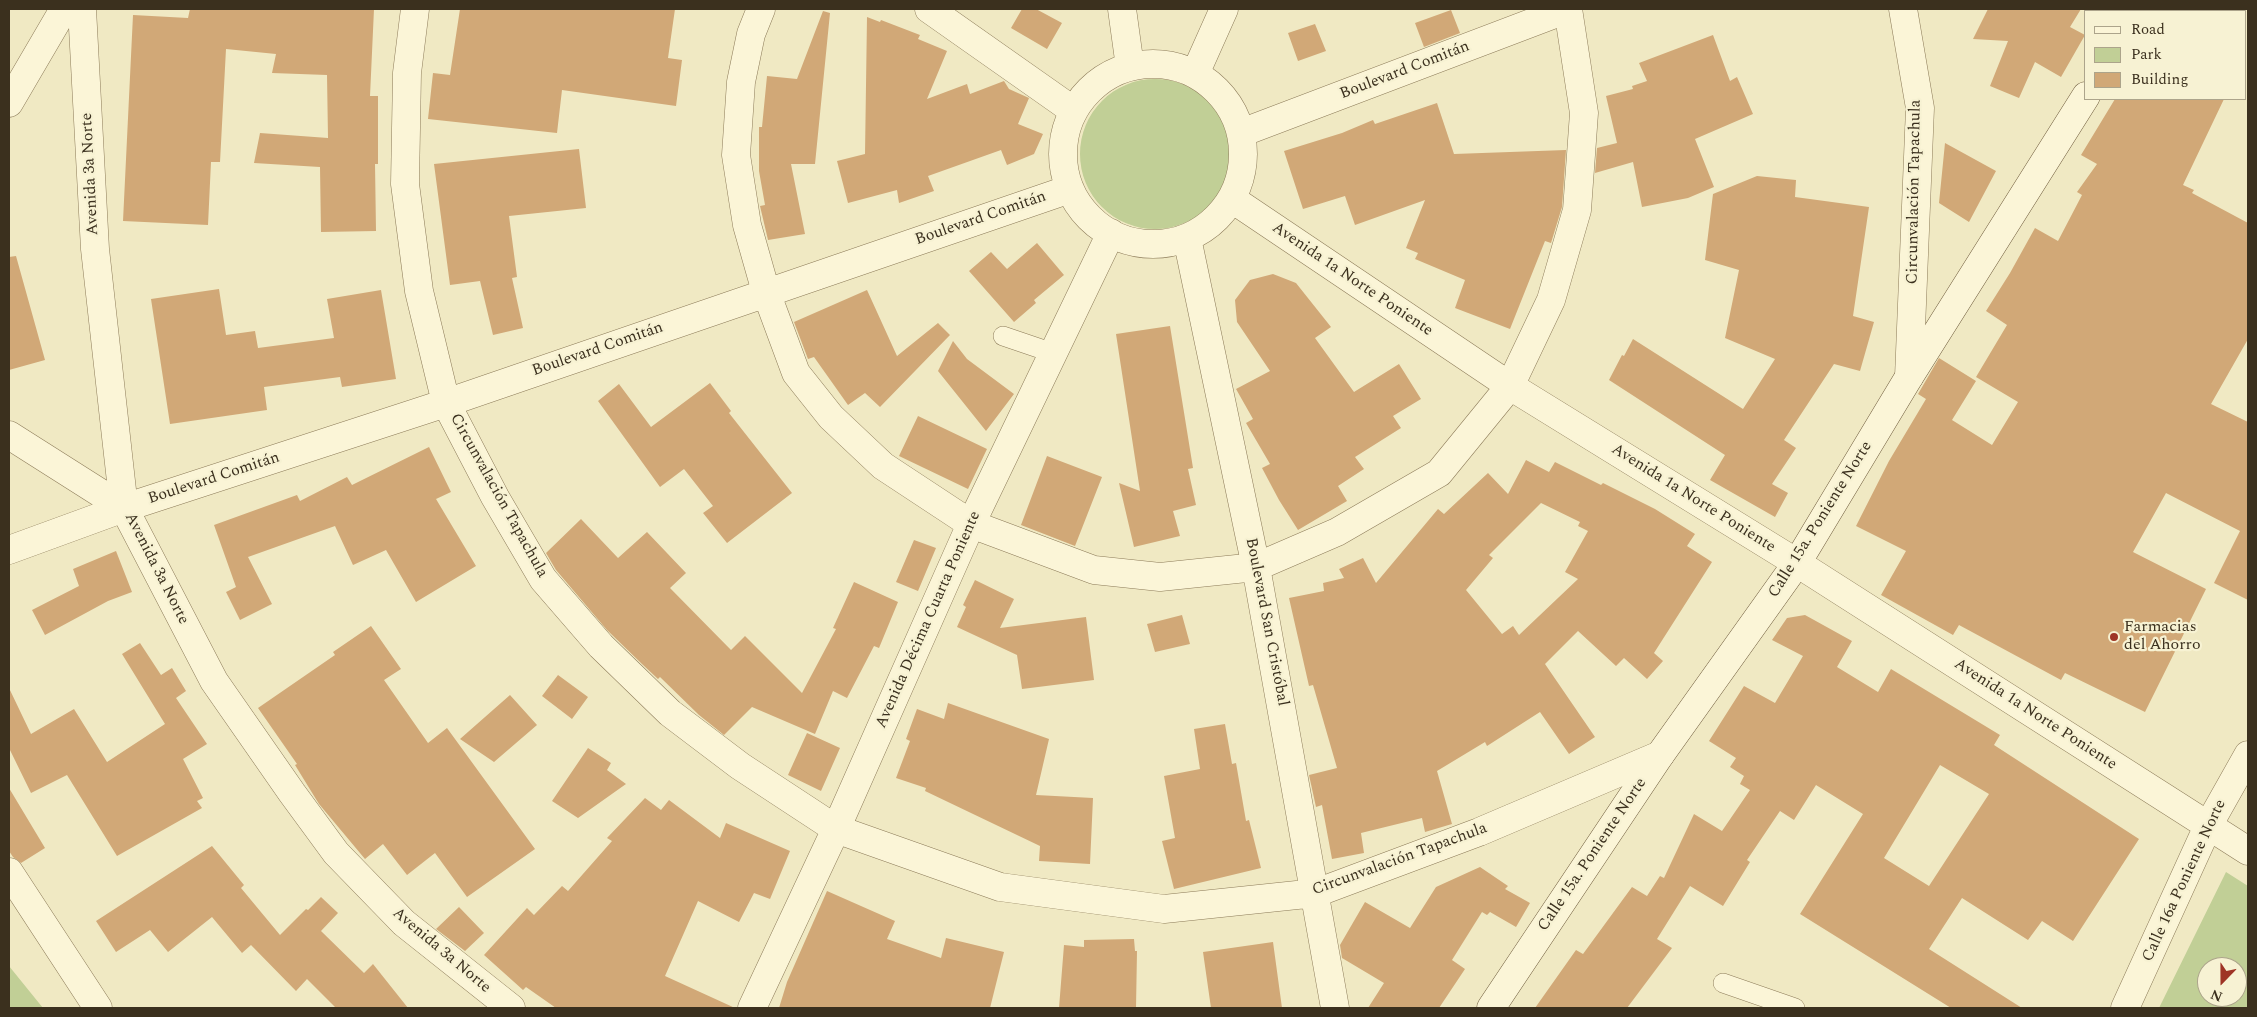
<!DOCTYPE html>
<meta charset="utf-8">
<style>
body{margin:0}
#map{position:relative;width:2257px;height:1017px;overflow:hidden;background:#f0e9c3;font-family:Spectral,serif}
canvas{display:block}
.frame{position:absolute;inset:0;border:10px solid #3b301e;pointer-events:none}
.legend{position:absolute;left:2084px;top:10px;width:162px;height:90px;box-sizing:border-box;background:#f7f2d3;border:1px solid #aca48b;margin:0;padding:6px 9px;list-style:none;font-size:15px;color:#3b301e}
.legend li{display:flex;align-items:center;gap:10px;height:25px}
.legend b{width:25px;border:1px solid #aca48b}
.north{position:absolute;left:2197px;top:957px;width:50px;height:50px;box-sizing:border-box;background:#f7f2d3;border:1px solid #aca48b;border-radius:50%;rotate:202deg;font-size:14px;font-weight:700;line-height:20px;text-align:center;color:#3b301e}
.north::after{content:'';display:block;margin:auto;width:18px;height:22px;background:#9e3425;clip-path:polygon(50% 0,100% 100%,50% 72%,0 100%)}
</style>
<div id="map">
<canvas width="2257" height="1017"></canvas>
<div class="frame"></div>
<ul class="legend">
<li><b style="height:6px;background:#fbf5d7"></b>Road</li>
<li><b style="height:14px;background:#c1cf96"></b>Park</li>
<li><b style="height:14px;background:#d1a877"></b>Building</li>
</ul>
<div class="north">N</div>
</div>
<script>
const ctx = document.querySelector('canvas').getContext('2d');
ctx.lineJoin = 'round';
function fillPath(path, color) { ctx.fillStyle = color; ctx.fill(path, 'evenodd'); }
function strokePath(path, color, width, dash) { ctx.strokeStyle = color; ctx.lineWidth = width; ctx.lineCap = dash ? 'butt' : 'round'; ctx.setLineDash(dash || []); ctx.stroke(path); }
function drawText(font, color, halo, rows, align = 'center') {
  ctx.font = font + ' Spectral,serif'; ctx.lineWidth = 4.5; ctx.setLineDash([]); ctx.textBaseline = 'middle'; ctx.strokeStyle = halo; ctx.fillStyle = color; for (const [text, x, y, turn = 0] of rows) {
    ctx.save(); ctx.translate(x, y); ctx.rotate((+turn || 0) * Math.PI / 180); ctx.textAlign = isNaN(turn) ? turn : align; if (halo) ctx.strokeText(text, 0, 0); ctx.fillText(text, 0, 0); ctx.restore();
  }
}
fillPath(new Path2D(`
 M1080 154a75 75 0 1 1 150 0a75 75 0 1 1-150 0Z
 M 2226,872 L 2248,886 L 2248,1008 L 2159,1008 ZM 2207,967 L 2237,967 L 2237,997 L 2207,997 Z
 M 9,966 L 43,1008 L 9,1008 Z`), '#c1cf96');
fillPath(new Path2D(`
 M 190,9 L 374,9 L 370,96 L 378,96 L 378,164 L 375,164 L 376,231 L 321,232 L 320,167 L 254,163 L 260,133 L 328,138 L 327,75 L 272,73 L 276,54 L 226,49 L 220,162 L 211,162 L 208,225 L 123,221 L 133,15 L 188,18 Z
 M 460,9 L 675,9 L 668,58 L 682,60 L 676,106 L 562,90 L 557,133 L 428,119 L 433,73 L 450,75 Z
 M 1022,9 L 1036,9 L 1062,23 L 1047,49 L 1011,28 Z
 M 1988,9 L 2081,9 L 2070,27 L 2085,35 L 2061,77 L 2035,62 L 2019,98 L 1990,86 L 2008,41 L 1973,39 Z
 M 1451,10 L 1460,33 L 1424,47 L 1415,23 Z
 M 823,11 L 830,13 L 815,164 L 791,164 L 805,234 L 768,240 L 760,206 L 765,205 L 759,171 L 759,127 L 762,127 L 767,76 L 797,79 Z
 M 867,17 L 880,22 L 881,20 L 920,35 L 918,39 L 947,51 L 927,99 L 967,84 L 970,94 L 1004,81 L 1009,89 L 1029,98 L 1018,124 L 1043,134 L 1034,154 L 1007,165 L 1001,150 L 928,176 L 934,191 L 899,203 L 897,190 L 848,203 L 837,161 L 865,154 Z
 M 1315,24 L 1326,51 L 1298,61 L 1288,33 Z
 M 1713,35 L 1730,81 L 1737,77 L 1753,114 L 1695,139 L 1714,187 L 1688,198 L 1642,207 L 1633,162 L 1595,173 L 1597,148 L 1617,143 L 1606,96 L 1633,89 L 1632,86 L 1647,81 L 1639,63 Z
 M 2115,99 L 2224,99 L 2183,185 L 2194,190 L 2192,193 L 2248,223 L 2248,339 L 2211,404 L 2248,422 L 2248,600 L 2214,583 L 2240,531 L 2166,493 L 2133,552 L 2206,589 L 2145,712 L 2065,673 L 2061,680 L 1959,625 L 1953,635 L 1881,595 L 1906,551 L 1856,526 L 1889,461 L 1926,399 L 1918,394 L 1939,358 L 1976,381 L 1952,420 L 1992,445 L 2018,402 L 1976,377 L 2007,325 L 1986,311 L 2010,273 L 2035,228 L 2058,241 L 2082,195 L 2077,192 L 2097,164 L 2081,155 Z
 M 1437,103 L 1454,154 L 1566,150 L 1562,207 L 1551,243 L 1545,241 L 1510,329 L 1455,308 L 1465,280 L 1415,259 L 1418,253 L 1406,248 L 1425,200 L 1355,225 L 1345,196 L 1303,209 L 1284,151 L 1342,133 L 1373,120 L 1375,124 Z
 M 1945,143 L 1996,171 L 1969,222 L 1939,203 Z
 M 579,149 L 586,208 L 509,216 L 517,277 L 512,278 L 523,328 L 493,335 L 480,281 L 450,285 L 434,164 Z
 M 1757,176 L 1796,180 L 1795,197 L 1869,207 L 1853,316 L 1874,322 L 1860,371 L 1834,364 L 1784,440 L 1796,448 L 1772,484 L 1788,493 L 1775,517 L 1710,480 L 1725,455 L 1609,380 L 1622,355 L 1624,356 L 1633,339 L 1743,409 L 1775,359 L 1725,338 L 1739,270 L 1705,260 L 1713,194 Z
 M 1037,243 L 1064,275 L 1034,300 L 1036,303 L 1014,322 L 969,271 L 991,252 L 1007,269 Z
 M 16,256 L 45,360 L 9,370 L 9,257 Z
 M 1273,274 L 1296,283 L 1331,327 L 1315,338 L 1354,392 L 1399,364 L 1421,399 L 1393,416 L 1401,428 L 1355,457 L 1364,469 L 1338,486 L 1347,501 L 1298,530 L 1279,500 L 1262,468 L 1270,464 L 1246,423 L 1253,419 L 1236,389 L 1270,371 L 1237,322 L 1235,300 L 1250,280 Z
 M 219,289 L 226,335 L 255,331 L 258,348 L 334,338 L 327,299 L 381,290 L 396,379 L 342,387 L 340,377 L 264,387 L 267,410 L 170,424 L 151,299 Z
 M 867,290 L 897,356 L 938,323 L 950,335 L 880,407 L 865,393 L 848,405 L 814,357 L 808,359 L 794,322 Z
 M 1170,326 L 1193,468 L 1188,469 L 1196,505 L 1173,511 L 1180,536 L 1134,547 L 1119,483 L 1140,491 L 1116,334 Z
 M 953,341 L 967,359 L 1014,394 L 986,431 L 938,371 Z
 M 710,383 L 731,411 L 729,413 L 792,493 L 727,543 L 703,513 L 713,506 L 684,469 L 660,487 L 598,401 L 619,384 L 651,427 Z
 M 918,416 L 987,449 L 968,489 L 899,456 Z
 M 429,447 L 451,492 L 436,499 L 476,566 L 416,602 L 386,550 L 353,565 L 335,526 L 248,557 L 272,604 L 240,620 L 226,592 L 236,587 L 214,525 L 297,495 L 300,501 L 347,477 L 352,485 Z
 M 1047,456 L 1102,477 L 1075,546 L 1021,525 Z
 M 1526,460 L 1549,472 L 1555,462 L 1601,485 L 1603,483 L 1655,509 L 1695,534 L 1687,546 L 1712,562 L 1654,653 L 1663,661 L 1647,679 L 1624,658 L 1616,666 L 1578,631 L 1545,664 L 1595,737 L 1569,754 L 1540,712 L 1487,746 L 1485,742 L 1437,771 L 1452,824 L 1425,832 L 1422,818 L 1361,833 L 1364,853 L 1332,859 L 1322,805 L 1316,807 L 1309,775 L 1337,768 L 1313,685 L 1309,686 L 1289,598 L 1324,591 L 1323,583 L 1344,578 L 1339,569 L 1363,558 L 1376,583 L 1438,509 L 1444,514 L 1488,473 L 1508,494 ZM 1541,503 L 1580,522 L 1578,526 L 1588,531 L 1565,572 L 1578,579 L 1519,635 L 1513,626 L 1502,634 L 1466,590 L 1493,558 L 1489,555 Z
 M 581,519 L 618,558 L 647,532 L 686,573 L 670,588 L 731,650 L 745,636 L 802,693 L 836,629 L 833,628 L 854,582 L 898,602 L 879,648 L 874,646 L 847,698 L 833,691 L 815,734 L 752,707 L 724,735 L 699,715 L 660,677 L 658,679 L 642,664 L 607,630 L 556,570 L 546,553 Z
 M 914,540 L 936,548 L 918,591 L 896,582 Z
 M 116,551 L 132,592 L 108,601 L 45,635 L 32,610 L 79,586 L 73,569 Z
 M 975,580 L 1014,599 L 1000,628 L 1086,617 L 1094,680 L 1022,689 L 1017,655 L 957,627 L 966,607 L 963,605 Z
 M 1182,615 L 1190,644 L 1155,652 L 1147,624 Z
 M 1805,615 L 1852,641 L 1837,667 L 1878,692 L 1891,669 L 2000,735 L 1994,745 L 2139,839 L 2073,941 L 2042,921 L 2028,940 L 1962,898 L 1929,949 L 2022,1008 L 1951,1008 L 1800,914 L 1863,814 L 1816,785 L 1794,820 L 1780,811 L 1747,860 L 1750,862 L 1723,906 L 1690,886 L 1657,939 L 1672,948 L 1627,1008 L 1535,1008 L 1576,950 L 1583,954 L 1632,887 L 1647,896 L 1660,876 L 1664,878 L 1694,814 L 1722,831 L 1750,790 L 1740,784 L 1744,776 L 1730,767 L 1736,758 L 1709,741 L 1744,686 L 1775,703 L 1803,656 L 1772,640 L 1787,618 ZM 1940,765 L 1989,794 L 1929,886 L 1884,858 Z
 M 371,626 L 401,669 L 384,680 L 428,743 L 447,728 L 535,849 L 467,897 L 435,853 L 407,875 L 383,844 L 365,859 L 319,804 L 295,765 L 297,764 L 258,708 L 335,655 L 333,652 Z
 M 140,643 L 161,675 L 172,668 L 186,691 L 176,698 L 207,744 L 183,759 L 203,798 L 197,801 L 202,808 L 117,856 L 67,775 L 31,793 L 9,748 L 9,688 L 31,734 L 74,709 L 107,762 L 165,724 L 122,654 Z
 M 558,675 L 588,697 L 572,719 L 542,696 Z
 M 510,695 L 537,725 L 494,762 L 460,739 Z
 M 948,703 L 1049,739 L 1036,795 L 1093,798 L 1090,864 L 1039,861 L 1040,846 L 925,791 L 926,788 L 896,778 L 910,741 L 906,739 L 917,709 L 944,719 Z
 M 1225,724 L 1232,764 L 1236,763 L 1246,821 L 1249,820 L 1261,868 L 1174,889 L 1162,841 L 1175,838 L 1164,776 L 1200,769 L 1194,729 Z
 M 807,733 L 840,748 L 821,791 L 788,775 Z
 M 588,748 L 611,763 L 607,770 L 626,784 L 578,818 L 552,801 Z
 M 9,788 L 45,848 L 21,863 L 13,857 L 9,851 Z
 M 645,798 L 661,810 L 669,800 L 720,838 L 726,823 L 790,851 L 770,899 L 754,893 L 739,922 L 698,901 L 665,976 L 735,1008 L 556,1008 L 526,987 L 523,990 L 484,955 L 527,908 L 534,915 L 562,886 L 568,891 L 612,841 L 607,838 Z
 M 212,846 L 244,885 L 241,888 L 280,935 L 306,909 L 308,910 L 321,897 L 338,913 L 321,931 L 364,973 L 373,964 L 408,1008 L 336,1008 L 307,979 L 296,991 L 251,945 L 242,953 L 212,917 L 168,952 L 150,930 L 116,952 L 96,921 Z
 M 1480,867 L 1508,886 L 1505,889 L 1530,903 L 1516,927 L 1490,912 L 1487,915 L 1482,912 L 1452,960 L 1465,969 L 1439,1008 L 1368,1008 L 1384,983 L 1342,958 L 1340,945 L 1365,902 L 1410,928 L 1436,887 Z
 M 827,891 L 895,921 L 887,939 L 941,958 L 946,938 L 1004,952 L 990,1008 L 779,1008 L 787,982 Z
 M 459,907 L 484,933 L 465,951 L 436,929 Z
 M 1134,939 L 1135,951 L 1137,951 L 1136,1008 L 1059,1008 L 1064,945 L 1084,947 L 1084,940 Z
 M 1273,942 L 1282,1008 L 1211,1008 L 1203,952 Z`), '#d1a877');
const lane = new Path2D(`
 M 1003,336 L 1053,353
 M 1723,983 L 1795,1008`);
const street = new Path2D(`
 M 82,9 L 95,249 L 124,508 L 214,681 L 292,793 L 336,853 L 404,923 L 511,1008
 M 415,9 L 407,73 L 405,184 L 419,291 L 446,403 L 495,497 L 543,579 L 601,646 L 670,713 L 740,766 L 836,829 L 1000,887 L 1164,909 L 1316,893 L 1479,832 L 1660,755
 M 761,9 L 751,34 L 741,82 L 736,155 L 747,225 L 766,292 L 796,373 L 831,417 L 883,466 L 971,524 L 1094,570 L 1160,577 L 1256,567 L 1337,532 L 1439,473 L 1510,386 L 1551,300 L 1577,210 L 1584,113 L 1568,9
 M 929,9 L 1074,111
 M 1122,9 L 1130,67
 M 1903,9 L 1920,108 L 1909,377
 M1063 154a90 90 0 1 1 180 0a90 90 0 1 1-180 0Z
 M 1195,74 L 1224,9
 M 9,103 L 64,9
 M 1241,133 L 1568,9
 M 1232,199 L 1510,386 L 1797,563 L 2248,851
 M 1187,238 L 1256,567 L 1335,1008
 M 9,435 L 124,508
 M 9,550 L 124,508 L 446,403 L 1070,189
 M 9,872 L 98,1008
 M 752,1008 L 836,829 L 971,524 L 1111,233
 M 2125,1008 L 2208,826 L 2248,755`);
const secondary = new Path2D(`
 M 2139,11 L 2141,9
 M 1491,1008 L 1660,755 L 1797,563 L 1909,377 L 2086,96`);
strokePath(lane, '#8c7b59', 20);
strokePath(street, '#8c7b59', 29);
strokePath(secondary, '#6e5b3c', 29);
strokePath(lane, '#fbf5d7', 19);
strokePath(street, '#fbf5d7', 28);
strokePath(secondary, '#fbf5d7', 28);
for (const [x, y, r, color] of [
 [2114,637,5,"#9e3425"]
]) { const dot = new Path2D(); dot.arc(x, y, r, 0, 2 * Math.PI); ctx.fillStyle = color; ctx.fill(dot); strokePath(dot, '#f7f2d3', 2); }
drawText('16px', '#3b301e', '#f7f2d3', [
 ["Boulevard Comitán",1405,71,-21],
 ["Avenida 3a Norte",91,174,-93],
 ["Circunvalación Tapachula",1915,192,-89],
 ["Boulevard Comitán",981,219,-19],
 ["Avenida 1a Norte Poniente",1352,280,34],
 ["Boulevard Comitán",598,350,-19],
 ["Boulevard Comitán",214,479,-18],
 ["Circunvalación Tapachula",498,496,61],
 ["Avenida 1a Norte Poniente",1693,499,32],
 ["Calle 15a. Poniente Norte",1821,520,-58],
 ["Avenida 3a Norte",156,569,63],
 ["Avenida Décima Cuarta Poniente",929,620,-66],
 ["Boulevard San Cristóbal",1266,622,79],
 ["Avenida 1a Norte Poniente",2035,715,33],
 ["Calle 15a. Poniente Norte",1593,855,-56],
 ["Circunvalación Tapachula",1400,860,-20],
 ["Calle 16a Poniente Norte",2185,881,-65],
 ["Avenida 3a Norte",441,951,40]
]);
drawText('16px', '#3b301e', '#f7f2d3', [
 ["Farmacias",2124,628],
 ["del Ahorro",2124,646]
], 'left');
</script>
